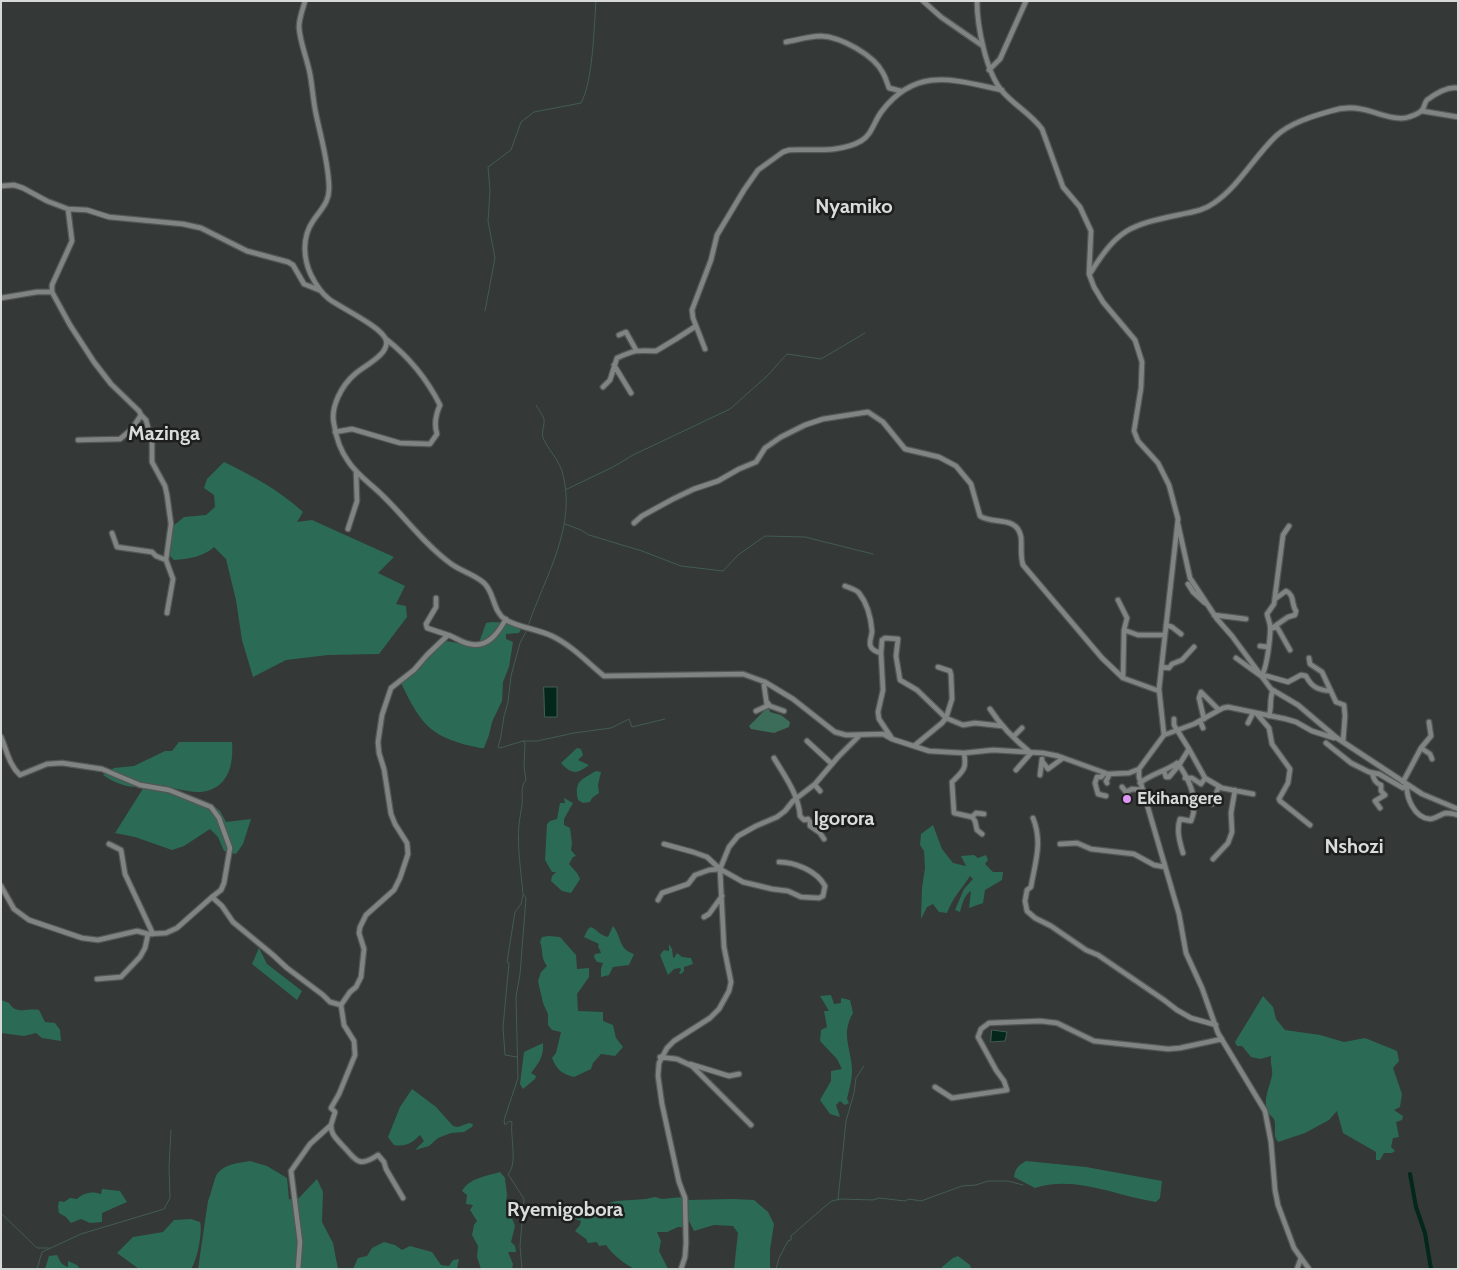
<!DOCTYPE html>
<style>
body{margin:0}
#map{position:relative;width:1459px;height:1270px;overflow:hidden;background:#343836;font-family:Cabin,sans-serif}
canvas{display:block}
.frame{position:absolute;inset:0;border:2px solid #d6d9d7;pointer-events:none}
</style>
<div id="map">
<canvas width="1459" height="1270"></canvas>
<div class="frame"></div>
</div>
<script>
const ctx = document.querySelector('canvas').getContext('2d');
ctx.lineJoin = 'round';
function fillPath(path, color) { ctx.fillStyle = color; ctx.fill(path, 'evenodd'); }
function strokePath(path, color, width, dash) { ctx.strokeStyle = color; ctx.lineWidth = width; ctx.lineCap = dash ? 'butt' : 'round'; ctx.setLineDash(dash || []); ctx.stroke(path); }
function drawText(font, color, halo, rows, align = 'center') {
  ctx.font = font + ' Cabin,sans-serif'; ctx.lineWidth = 5; ctx.setLineDash([]); ctx.textBaseline = 'middle'; ctx.strokeStyle = halo; ctx.fillStyle = color; for (const [text, x, y, turn = 0] of rows) {
    ctx.save(); ctx.translate(x, y); ctx.rotate((+turn || 0) * Math.PI / 180); ctx.textAlign = isNaN(turn) ? turn : align; if (halo) ctx.strokeText(text, 0, 0); ctx.fillText(text, 0, 0); ctx.restore();
  }
}
fillPath(new Path2D(`
 M 767,708 L 769,708 L 770,712 L 781,715 L 790,722 L 789,727 L 774,733 L 751,729 L 749,726 Z`), '#3c6c5a');
fillPath(new Path2D(`
 M 224,462 C 253,476 279,490 303,512 L 297,522 L 312,520 L 394,557 L 378,573 L 405,586 L 396,604 L 406,606 L 407,617 L 379,654 L 328,655 L 286,660 L 253,677 L 242,640 L 236,600 L 226,559 L 214,547 C 203,557 188,559 174,560 L 167,553 L 166,532 L 184,517 L 206,515 L 215,507 L 214,495 L 204,488 L 207,479 Z
 M 492,622 L 510,623 L 521,630 L 519,633 L 506,634 L 506,639 L 513,642 L 509,667 L 503,682 L 502,701 L 492,722 L 489,735 L 484,748 L 480,748 C 432,738 422,727 401,683 L 445,641 C 460,642 471,649 485,645 L 480,640 L 486,623 Z
 M 179,742 L 232,742 C 234,765 228,789 201,792 C 188,793 168,786 154,784 C 147,783 142,787 136,787 C 124,787 112,781 103,775 L 114,768 L 134,766 L 165,751 L 172,751 Z
 M 577,748 L 581,749 L 583,755 L 578,760 L 589,765 C 577,774 572,775 561,763 Z
 M 596,771 L 601,772 L 598,785 L 599,793 L 592,798 L 590,802 L 583,803 L 578,800 C 574,781 581,780 596,771 Z
 M 144,787 L 168,792 L 197,802 L 212,804 L 220,811 L 226,822 L 251,819 L 243,844 L 236,854 L 224,851 L 218,837 L 210,829 L 184,846 L 172,850 L 135,837 L 115,833 Z
 M 564,798 L 573,803 L 564,819 L 564,825 L 570,828 L 572,843 L 571,850 L 576,856 L 573,857 L 569,864 L 577,873 L 580,879 L 571,893 L 562,891 L 551,881 L 552,876 L 556,872 L 552,872 L 545,860 L 547,824 L 550,821 L 557,819 L 560,803 L 565,803 Z
 M 933,825 L 942,849 L 953,863 L 966,866 L 961,856 L 974,855 L 978,858 L 986,855 L 988,860 L 985,864 L 993,872 L 1003,872 L 1002,880 L 985,890 L 983,903 L 969,908 L 971,891 C 964,895 962,905 960,912 L 955,910 L 964,889 L 973,879 L 970,876 C 961,890 953,897 947,913 L 939,912 L 933,904 L 927,907 L 921,919 L 922,888 L 925,868 L 924,851 L 920,845 L 921,834 Z
 M 613,926 C 622,937 618,949 634,954 L 629,965 L 613,967 L 609,975 L 601,977 L 601,969 L 603,963 L 597,962 L 594,957 L 595,954 L 601,953 L 598,946 L 599,944 L 584,937 L 588,929 L 591,927 C 598,930 599,935 608,937 Z
 M 549,936 L 560,937 L 576,955 L 577,969 L 589,968 L 589,977 L 577,994 L 578,1011 L 603,1012 L 603,1021 L 613,1025 L 616,1038 L 623,1047 L 615,1056 L 601,1054 L 593,1063 L 591,1069 L 574,1077 C 562,1074 557,1070 552,1058 L 556,1053 L 561,1032 L 552,1030 L 548,1025 L 548,1014 L 543,1003 L 538,981 L 541,972 L 547,966 C 540,957 544,952 540,942 L 542,937 Z
 M 669,944 L 672,949 L 673,957 L 674,958 L 677,953 L 682,957 L 691,958 L 693,964 L 684,967 L 684,971 L 681,974 L 679,973 L 681,970 L 680,968 L 674,969 L 668,975 L 660,955 L 664,950 L 669,951 Z
 M 259,948 L 267,964 L 302,991 L 297,1000 L 252,964 Z
 M 831,995 L 834,1004 L 841,1003 L 841,998 L 850,1000 L 853,1013 C 840,1035 852,1049 852,1071 C 852,1081 849,1090 847,1099 L 849,1103 L 845,1105 L 840,1101 L 836,1105 L 840,1117 L 830,1114 L 820,1100 L 831,1081 L 831,1071 L 842,1069 L 837,1059 L 820,1041 L 821,1030 L 827,1027 L 824,1011 L 829,1011 L 820,996 Z
 M 1263,996 L 1273,1007 L 1276,1019 L 1285,1030 L 1320,1035 L 1344,1042 L 1365,1038 L 1397,1051 L 1399,1061 L 1393,1068 L 1402,1094 L 1400,1107 L 1394,1110 L 1403,1116 L 1402,1120 L 1396,1122 L 1399,1137 L 1393,1138 L 1391,1147 L 1395,1151 L 1392,1153 L 1384,1153 L 1380,1160 L 1376,1160 L 1376,1152 L 1343,1133 L 1337,1111 L 1329,1120 L 1305,1133 L 1278,1142 C 1272,1135 1277,1128 1274,1119 C 1272,1116 1268,1114 1267,1110 C 1263,1098 1270,1087 1272,1075 C 1273,1069 1270,1064 1271,1056 L 1260,1059 L 1251,1057 L 1242,1046 L 1237,1046 L 1235,1042 Z
 M 1,1000 L 9,1003 C 16,1015 28,1008 39,1010 L 45,1022 L 55,1023 L 60,1030 L 61,1041 L 42,1038 L 36,1033 L 24,1036 L 1,1033 Z
 M 543,1043 C 544,1056 539,1063 531,1073 L 536,1076 L 535,1079 L 523,1089 L 520,1084 L 524,1052 Z
 M 412,1089 L 436,1107 L 453,1126 L 458,1127 L 469,1123 L 473,1124 L 472,1127 L 464,1132 L 451,1133 L 438,1138 L 429,1146 L 415,1150 L 424,1141 L 420,1135 C 412,1143 406,1147 394,1145 L 388,1137 L 400,1107 Z
 M 250,1161 L 267,1166 L 287,1178 L 289,1199 L 297,1200 L 317,1179 L 323,1192 L 322,1222 L 333,1243 L 338,1269 L 198,1269 L 208,1201 C 211,1194 214,1179 217,1174 C 224,1164 239,1163 250,1161 Z
 M 1026,1161 L 1086,1167 L 1162,1181 L 1160,1198 L 1156,1202 C 1116,1196 1075,1175 1035,1188 L 1014,1177 C 1015,1168 1019,1165 1026,1161 Z
 M 500,1172 L 505,1178 L 507,1195 L 506,1202 L 515,1226 L 511,1242 L 515,1246 L 516,1252 L 508,1252 L 513,1264 L 512,1269 L 481,1269 L 477,1257 L 478,1246 L 472,1235 L 474,1225 L 477,1221 L 470,1210 L 473,1205 L 466,1204 L 467,1195 L 462,1191 C 469,1178 487,1176 500,1172 Z
 M 102,1189 L 120,1191 L 127,1202 L 102,1213 L 102,1222 L 90,1223 L 81,1219 L 71,1223 L 66,1217 L 59,1213 L 58,1207 L 59,1201 L 64,1202 L 70,1198 L 77,1199 C 84,1192 93,1191 101,1194 Z
 M 655,1197 L 662,1199 L 683,1197 L 684,1211 L 682,1227 L 678,1227 L 667,1232 L 657,1232 L 661,1241 L 659,1251 L 668,1269 C 659,1269 646,1270 636,1269 C 626,1266 612,1254 606,1245 L 599,1246 L 597,1242 L 588,1243 L 586,1239 L 575,1231 L 580,1225 L 581,1221 L 575,1219 L 574,1212 L 583,1208 L 603,1205 L 616,1201 L 646,1199 Z
 M 732,1199 L 754,1200 L 768,1212 L 774,1224 L 770,1250 L 770,1269 L 734,1269 L 738,1233 L 733,1226 L 714,1225 L 694,1231 L 689,1221 L 688,1200 Z
 M 191,1219 L 200,1222 C 203,1230 197,1262 191,1269 L 139,1269 L 117,1253 L 133,1237 L 163,1232 L 174,1220 Z
 M 384,1242 L 395,1245 L 402,1250 L 410,1246 L 432,1252 L 441,1265 L 449,1266 L 453,1260 L 459,1259 L 457,1269 L 353,1269 L 358,1258 L 367,1256 L 372,1248 Z
 M 57,1255 C 61,1262 60,1264 68,1267 L 68,1261 L 77,1265 L 80,1269 L 45,1269 L 49,1256 Z
 M 958,1256 L 970,1265 L 971,1269 L 942,1269 L 942,1267 L 953,1258 Z`), '#2b6b55');
const water = new Path2D(`
 M 544,687 L 557,687 L 557,717 L 545,717 Z
 M 992,1030 L 1007,1032 L 1005,1041 L 991,1042 Z`);
fillPath(water, '#04271c');
strokePath(water, '#435c54', 1);
strokePath(new Path2D(`
 M 485,311 L 495,258 L 488,221 L 490,191 L 488,167 L 511,150 L 521,122 L 534,112 L 581,103 C 593,81 594,28 596,1
 M 565,490 L 613,467 L 633,455 L 730,409 L 767,376 L 787,354 L 821,359 L 865,333
 M 565,524 L 581,530 L 589,535 L 642,551 L 681,566 L 723,571 L 738,555 L 765,536 L 805,537 L 873,554
 M 528,626 C 545,576 578,526 562,471 C 558,459 548,449 543,438 C 541,432 545,425 544,419 C 543,415 538,409 536,405
 M 523,741 L 537,741 L 574,733 L 611,728 L 629,719 L 632,727 L 665,719
 M 517,1057 L 505,1055 L 503,1027 L 509,963 L 507,962 L 515,912 L 521,904 L 523,895
 M 838,1200 L 846,1121 L 854,1093 L 856,1078 L 864,1066
 M 1,1213 L 37,1248 L 49,1248
 M 37,1269 L 42,1252 L 81,1234 L 164,1209 L 170,1198 L 169,1168 L 171,1130
 M 522,1269 L 520,1246 L 524,1199 L 508,1174 C 518,1164 510,1136 512,1122 L 510,1121 L 505,1125 L 504,1120 L 518,1078 L 516,997 L 520,974 L 526,898 L 523,894 C 521,871 517,847 519,824 C 520,817 521,811 522,805 C 523,795 520,787 526,780 L 524,767 L 525,743 L 523,741 L 500,748 L 498,747 L 501,736 L 504,716 L 508,702 L 511,676 L 520,643 L 527,630
 M 776,1269 L 779,1258 L 788,1241 L 791,1240 L 791,1236 L 823,1208 L 832,1201 L 840,1199 L 873,1200 L 879,1198 L 905,1201 L 909,1199 L 921,1201 L 962,1186 L 976,1185 L 988,1181 L 1008,1181 L 1023,1185`), '#435c54', 1);
strokePath(new Path2D(`
 M 1410,1174 L 1416,1207 L 1425,1233 L 1431,1269`), '#04271c', 4);
const minor = new Path2D(`
 M 305,1 C 303,9 299,18 299,27 C 300,43 307,58 310,74 C 312,85 313,97 315,109 C 320,135 328,159 329,186 C 330,202 321,209 313,221 C 302,237 303,258 311,275 C 316,285 321,293 329,299 C 341,308 382,327 386,340 C 390,354 364,366 355,374 C 342,385 330,407 334,424 C 336,437 340,450 348,461 C 356,474 371,484 382,495 C 405,517 424,544 450,563 C 460,571 474,574 484,583 C 495,593 492,611 506,620 C 520,628 538,629 552,636 C 571,645 587,662 604,676 L 743,674 L 765,682 L 793,699 L 835,732 L 846,735 L 883,734 L 892,739 L 929,751 L 964,753 L 993,750 L 1043,753 L 1058,756 L 1108,774 L 1129,773 L 1139,769
 M 923,1 L 941,17 L 983,46
 M 977,1 C 977,26 986,72 1002,91 C 1014,105 1031,114 1042,129 L 1063,187 L 1080,207 L 1091,231 L 1089,274 L 1094,287 L 1103,302 L 1135,340 L 1142,362 L 1141,388 L 1134,431 L 1138,441 L 1158,463 L 1169,485 L 1178,519 L 1159,689 L 1164,735 L 1139,769 L 1139,777 L 1179,914 L 1186,953 L 1202,988 L 1218,1033 L 1265,1111 L 1271,1142 L 1275,1190 L 1278,1205 L 1294,1248 L 1309,1269
 M 786,42 C 797,40 810,36 821,36 C 841,37 874,55 883,73 C 886,78 887,83 889,88 L 901,91
 M 989,70 L 1000,59 L 1026,1
 M 1422,111 L 1458,117
 M 1,186 L 14,185 L 23,188 L 47,201 L 68,209 L 87,210 L 109,217 L 183,224 L 201,228 L 247,251 L 288,262 L 293,265 L 304,284 L 319,290
 M 68,209 L 72,241 L 52,285 L 52,292 L 70,325 L 94,362 L 111,384 L 139,411 L 141,415 L 132,429 L 120,439 L 78,440
 M 1091,272 C 1118,229 1130,225 1178,215 C 1191,212 1203,211 1214,203 C 1239,186 1254,157 1276,136 C 1290,123 1313,116 1331,111 C 1340,108 1351,107 1361,109 C 1374,111 1396,122 1409,117 C 1412,116 1420,113 1422,110 C 1425,107 1424,103 1427,100 C 1435,94 1448,86 1458,88
 M 1,298 L 37,292 L 52,292
 M 619,335 L 626,332 L 636,350
 M 705,349 L 693,318 L 692,310 L 711,260 L 717,235 L 744,190 L 758,170 L 783,152 L 789,150 C 812,149 840,153 861,141 C 872,135 874,121 882,111 C 917,66 954,80 1002,90
 M 614,365 L 631,393
 M 603,387 L 610,380 L 617,358 C 635,350 636,350 656,351 L 676,339 L 696,326
 M 141,415 L 146,420 L 152,443 L 152,462 L 165,486 L 167,495 L 171,524 L 166,560 L 173,579 L 167,613
 M 335,432 L 352,429 L 400,443 L 430,444 L 437,434 C 434,425 436,414 440,405 C 427,379 409,357 386,339
 M 634,523 L 642,516 L 673,499 L 694,489 L 718,481 L 739,469 L 756,462 L 765,448 L 781,437 L 805,425 L 823,419 L 868,412 L 883,422 L 905,449 L 939,457 L 956,466 L 971,484 L 980,516 C 993,525 1017,515 1021,537 C 1022,547 1020,555 1023,565 L 1102,658 L 1123,678 L 1159,691
 M 1178,524 L 1190,578 L 1217,619 L 1232,636 L 1271,689 L 1298,705 L 1337,738 L 1422,794 L 1458,809
 M 348,529 L 357,501 L 356,471
 M 112,533 L 117,547 L 152,552 L 156,556 L 166,560
 M 1188,584 L 1193,592 L 1205,603
 M 845,586 C 850,588 857,590 859,593 C 867,603 871,619 872,631 C 872,637 868,642 871,647 C 873,651 877,652 881,653 L 883,690 L 878,712 L 879,719 L 891,737
 M 436,598 L 436,607 L 426,624 L 427,628 L 448,635
 M 1118,600 L 1127,618 L 1124,630 L 1123,678
 M 1214,615 L 1246,619
 M 1166,625 L 1172,627 L 1181,634
 M 1272,628 L 1288,617 L 1295,615 L 1296,611 C 1291,604 1295,595 1286,591 L 1275,599
 M 1273,628 L 1277,627 L 1290,650
 M 1124,630 L 1138,635 L 1165,635
 M 1260,646 L 1268,647
 M 881,653 L 882,640 L 885,638 L 898,639 L 896,656 L 900,680 L 917,690 L 946,718 L 942,723 L 914,746
 M 1236,658 L 1261,676 L 1267,676 L 1288,682 L 1301,675 L 1306,676 C 1312,688 1319,690 1331,691
 M 1309,658 L 1310,664 L 1322,672 L 1336,702 L 1344,705 L 1345,716 L 1343,742
 M 938,667 L 950,671 L 951,675 L 952,699 L 946,718 L 963,725 L 975,723 L 1002,726
 M 1162,667 L 1169,668 L 1172,664 L 1182,660 L 1194,647
 M 1261,676 C 1267,670 1271,634 1270,625 C 1269,621 1268,618 1267,614 L 1274,604 L 1283,535 L 1289,526
 M 767,702 L 770,706 L 784,711
 M 990,709 C 1001,726 1015,740 1031,753 L 1016,770
 M 756,711 L 767,706 L 764,685 L 765,682
 M 1257,714 L 1269,728 L 1272,744 L 1290,769 L 1288,783 L 1279,799 L 1280,801 L 1310,825
 M 1269,716 C 1272,707 1269,699 1273,690
 M 1204,719 L 1199,698 L 1201,692 L 1219,710
 M 1200,721 L 1203,728
 M 1248,723 L 1253,713
 M 1164,735 L 1194,724 L 1223,708 L 1228,707 L 1286,719 L 1296,722 L 1312,731 L 1334,738
 M 1,737 C 7,751 9,765 20,775 L 47,764 L 62,763 L 102,769 L 140,785 L 169,790 L 211,807 L 219,818 L 230,848 L 224,883 L 221,890 L 212,897
 M 1013,737 L 1022,728
 M 807,741 L 832,764
 M 1326,743 L 1351,763 L 1369,772 L 1379,774 L 1403,788 L 1407,785 C 1406,797 1414,818 1430,819 C 1435,819 1441,814 1446,813 C 1449,813 1454,814 1458,815
 M 1421,748 L 1431,736 L 1429,722
 M 1189,749 L 1205,778 L 1222,788 L 1253,794
 M 964,753 C 967,769 963,771 952,782 L 954,813 L 972,817 L 975,821 L 977,830 L 982,834
 M 774,758 C 784,775 799,795 800,816 L 804,820 L 808,819 L 810,822 L 810,826 L 820,833 L 824,839
 M 1042,761 L 1048,769 L 1063,758
 M 1179,765 C 1190,781 1199,802 1191,821 L 1180,819 C 1176,830 1180,843 1183,853
 M 1164,771 L 1166,777 L 1169,777 L 1179,765 L 1189,749 L 1174,725 L 1174,719
 M 1105,773 L 1101,777 L 1097,777 L 1095,783 L 1098,794 L 1106,796
 M 1372,773 C 1374,779 1375,783 1381,785 L 1381,791 L 1385,795 L 1375,801 L 1380,808
 M 1040,775 L 1042,759
 M 1185,778 L 1192,778 L 1201,784 L 1205,778
 M 1403,782 L 1421,748 L 1430,754 L 1432,759
 M 1107,783 L 1106,781 L 1110,774
 M 1140,783 C 1151,774 1166,771 1177,763
 M 815,785 L 820,791
 M 1122,787 L 1126,792 L 1132,789 L 1143,790
 M 1212,804 L 1219,786
 M 972,817 L 976,813 L 984,814
 M 1033,818 C 1043,843 1035,862 1031,887 L 1027,890 L 1025,901 L 1027,911 L 1035,918 L 1051,926 L 1086,950 L 1098,955 L 1164,1000 L 1177,1010 L 1191,1018 L 1216,1025
 M 109,844 L 121,850 L 125,874 L 153,934
 M 664,844 L 693,852 L 707,857 L 720,869
 M 1060,844 L 1077,843 L 1091,849 L 1134,854 L 1154,865 L 1165,867
 M 1213,859 L 1228,843 L 1232,832 L 1231,813 L 1235,790
 M 1,886 L 14,909 L 29,920 L 82,938 L 98,940 L 137,931 L 148,934 L 166,933 L 177,928 L 212,897 L 222,906 L 233,922 L 273,955 L 287,968 L 323,995 L 330,1002 L 341,1005
 M 658,900 L 662,893 L 688,884 L 695,875 L 709,870 L 720,869 L 743,882 L 772,889 L 788,891 L 801,897 L 819,898 L 823,896 L 825,886 C 817,871 795,862 779,862
 M 704,917 L 709,914 L 722,896
 M 97,979 L 121,977 L 140,957 L 145,948 L 148,934
 M 660,1057 L 677,1059 L 692,1066 L 751,1125
 M 690,1064 L 729,1076 L 739,1074
 M 935,1087 L 952,1098 L 1007,1090 L 1004,1081 L 996,1070 L 978,1037 L 981,1029 L 989,1023 L 1040,1021 L 1057,1023 L 1094,1041 L 1168,1049 L 1180,1048 L 1222,1039
 M 331,1125 L 335,1112 L 331,1108 L 339,1094 L 355,1055 L 354,1041 L 344,1025 L 341,1005 L 350,992 L 356,987 L 361,977 L 364,949 L 359,933 L 360,927 L 366,915 L 394,890 L 400,878 L 408,854 L 407,843 L 395,824 L 391,814 L 384,769 L 379,753 L 378,742 L 382,715 L 391,688 L 414,670 L 427,655 L 448,635 C 455,637 462,643 470,644 C 488,648 498,633 506,619
 M 298,1269 L 300,1242 L 291,1171 L 310,1144 L 331,1125 C 331,1135 336,1138 342,1145 C 356,1159 357,1169 378,1155 L 384,1162 L 386,1169 L 403,1198
 M 681,1269 L 685,1257 L 686,1243 L 685,1198 L 679,1182 L 662,1104 L 658,1076 L 659,1063 L 667,1048 L 674,1041 L 710,1018 L 719,1009 L 729,991 L 731,982 L 724,947 L 720,869 L 729,847 L 738,836 L 756,826 L 777,817 L 785,811 L 793,801 L 815,784 L 838,757 L 860,735
 M 1297,1269 L 1301,1258`);
strokePath(minor, '#535755', 7);
strokePath(minor, '#808583', 4.5);
for (const [x, y, r, color] of [
 [1127,799,5,"#de98f3"]
]) { const dot = new Path2D(); dot.arc(x, y, r, 0, 2 * Math.PI); ctx.fillStyle = color; ctx.fill(dot); strokePath(dot, '#1d1f1e', 2); }
drawText('bold 18px', '#d6d9d7', '#1d1f1e', [
 ["Ekihangere",1137,799]
], 'left');
drawText('bold 20px', '#d8dddb', '#1d1f1e', [
 ["Nyamiko",854,207],
 ["Mazinga",164,434],
 ["Igorora",844,819],
 ["Nshozi",1354,847],
 ["Ryemigobora",565,1210]
]);
</script>
